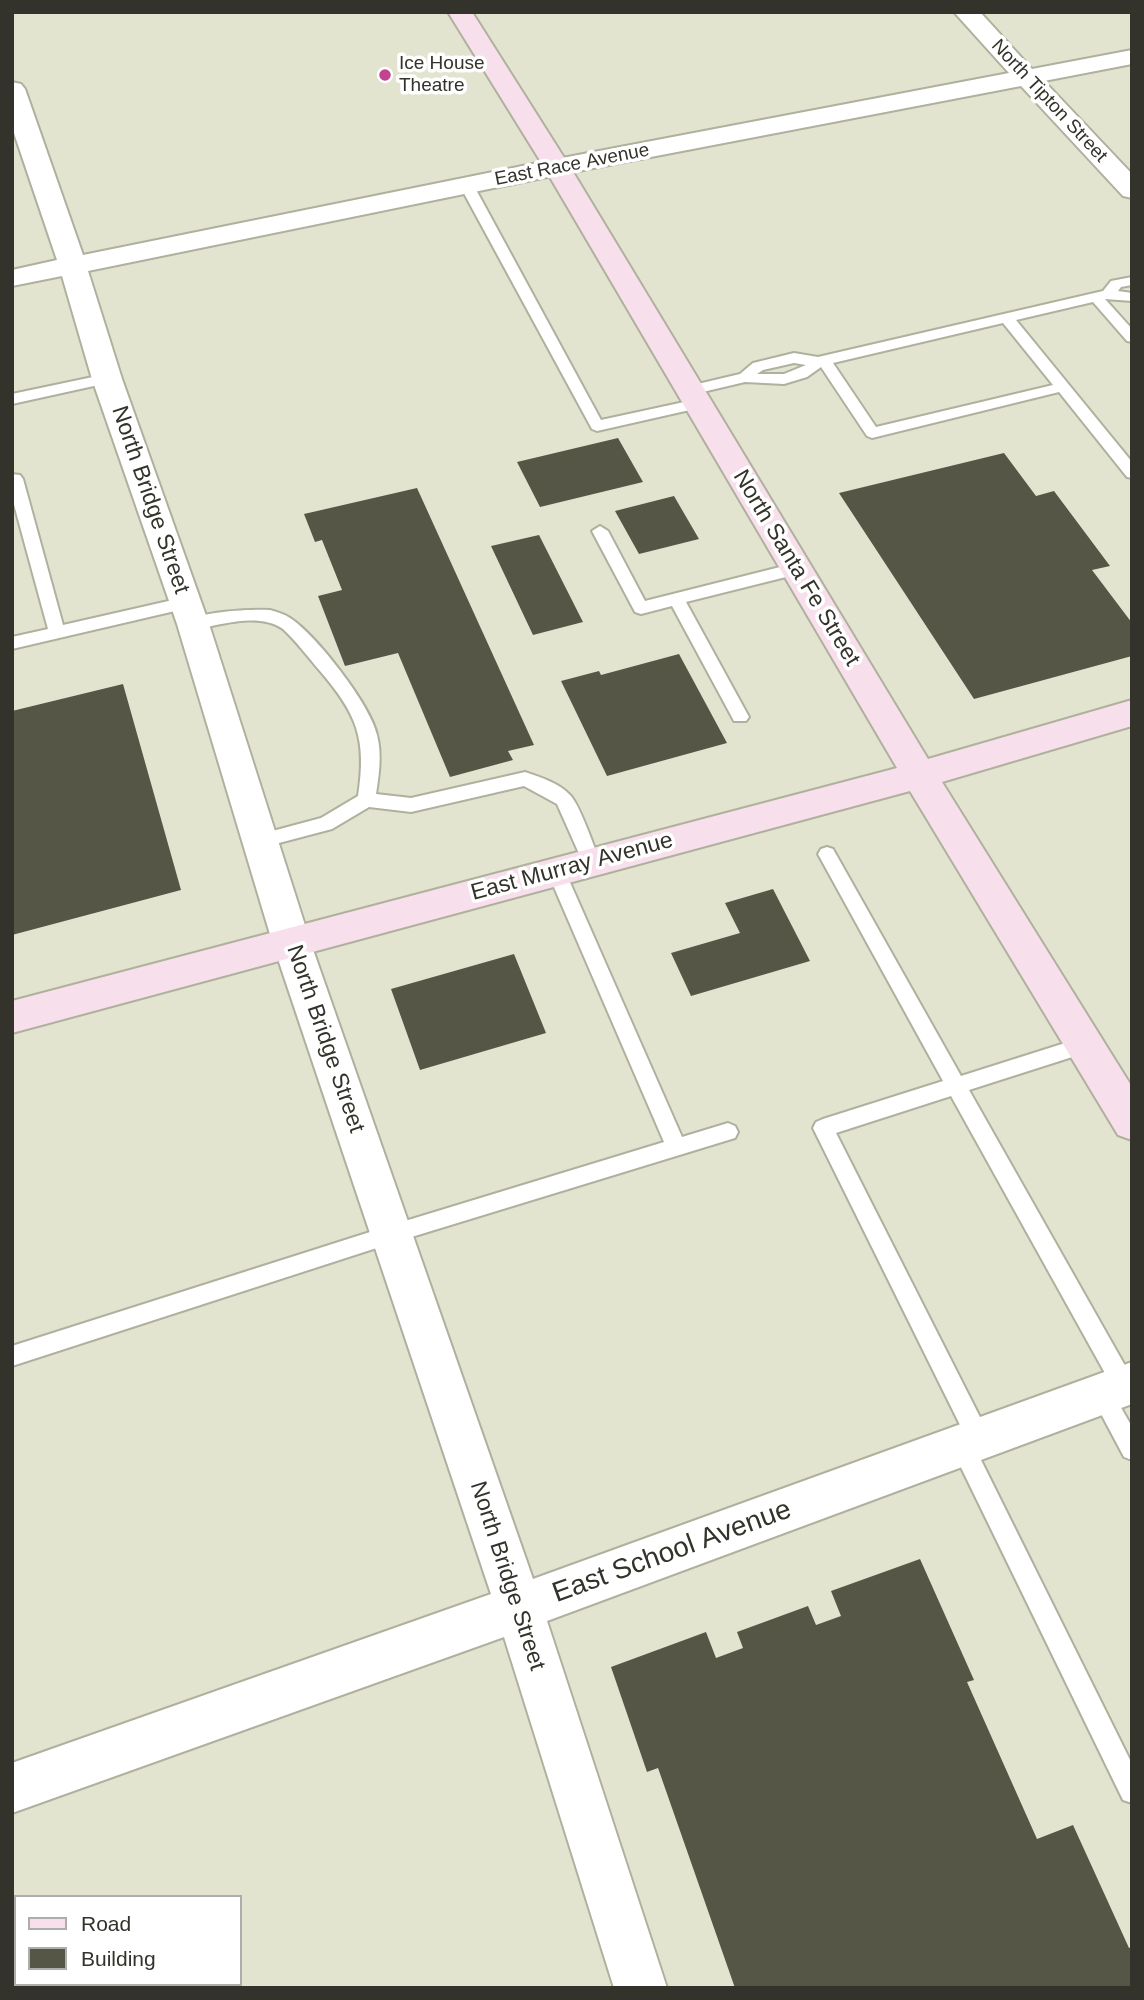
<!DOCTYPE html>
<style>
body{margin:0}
#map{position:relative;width:1144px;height:2000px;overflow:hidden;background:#e3e4d0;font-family:Arial,sans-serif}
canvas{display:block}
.frame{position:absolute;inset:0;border:14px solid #33332b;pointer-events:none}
.legend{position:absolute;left:14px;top:1895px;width:228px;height:91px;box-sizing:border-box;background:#fff;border:2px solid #adadaa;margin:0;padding:9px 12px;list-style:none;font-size:21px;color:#33332b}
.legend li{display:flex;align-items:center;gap:14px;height:35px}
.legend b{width:35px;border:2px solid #adadaa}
</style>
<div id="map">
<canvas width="1144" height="2000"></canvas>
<div class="frame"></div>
<ul class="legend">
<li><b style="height:9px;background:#f8dfec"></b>Road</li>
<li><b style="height:19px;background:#565646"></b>Building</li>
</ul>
</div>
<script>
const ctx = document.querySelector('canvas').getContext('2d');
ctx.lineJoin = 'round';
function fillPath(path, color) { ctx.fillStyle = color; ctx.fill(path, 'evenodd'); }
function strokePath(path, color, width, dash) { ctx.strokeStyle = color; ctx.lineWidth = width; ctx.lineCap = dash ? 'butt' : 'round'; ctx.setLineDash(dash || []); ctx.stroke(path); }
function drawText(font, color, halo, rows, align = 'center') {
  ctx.font = font + ' Arial,sans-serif'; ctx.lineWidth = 7; ctx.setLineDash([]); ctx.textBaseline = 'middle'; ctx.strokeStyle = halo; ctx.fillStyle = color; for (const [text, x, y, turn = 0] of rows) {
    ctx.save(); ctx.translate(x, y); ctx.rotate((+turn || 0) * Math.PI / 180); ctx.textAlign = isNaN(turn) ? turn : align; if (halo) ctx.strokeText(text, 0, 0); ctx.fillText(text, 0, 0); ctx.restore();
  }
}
fillPath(new Path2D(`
 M 618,438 L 643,482 L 540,507 L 517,462 Z
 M 1004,453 L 1036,496 L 1054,491 L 1110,566 L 1092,570 L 1132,623 L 1132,656 L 974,699 L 839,493 Z
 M 417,488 L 534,745 L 508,751 L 513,760 L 450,777 L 398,653 L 345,666 L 318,596 L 342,590 L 322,540 L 315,542 L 304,514 Z
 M 674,496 L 699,539 L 639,554 L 615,511 Z
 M 539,535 L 583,622 L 533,635 L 491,546 Z
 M 679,654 L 727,743 L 607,776 L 561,681 L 599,671 L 601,675 Z
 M 123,684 L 181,890 L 12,935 L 12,711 Z
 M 773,889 L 810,961 L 691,996 L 671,953 L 740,933 L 725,903 Z
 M 514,954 L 546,1033 L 420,1070 L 391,989 Z
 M 920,1559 L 974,1680 L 967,1682 L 1037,1839 L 1073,1825 L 1129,1948 L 1132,1947 L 1132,1988 L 735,1988 L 658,1768 L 647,1772 L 611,1667 L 706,1632 L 716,1658 L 743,1648 L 737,1632 L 808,1606 L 816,1625 L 841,1616 L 831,1591 Z`), '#565646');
const lane = new Path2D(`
 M 467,182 L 474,186 L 601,420 L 698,399 L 705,404 L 703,407 L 597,431 L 592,429 L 460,186 Z
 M 1132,277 L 1132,285 L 1121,287 L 1118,291 L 1132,293 L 1132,301 L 1105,299 L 1132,329 L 1132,342 L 1127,341 L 1093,302 L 1016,320 L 1132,462 L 1132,478 L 1127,477 L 1059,392 L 872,438 L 867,436 L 821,367 L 807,377 L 784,384 L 745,382 L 690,395 L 683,390 L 685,387 L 740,374 L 753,363 L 794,353 L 818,357 L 1103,291 L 1111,281 ZM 1003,323 L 1053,385 L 876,427 L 833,363 ZM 794,363 L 806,365 L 784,374 L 757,374 L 763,370 Z
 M 107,374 L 112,376 L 114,379 L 112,382 L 12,404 L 12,394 Z
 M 12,474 L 20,475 L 23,479 L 63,625 L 186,597 L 192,599 L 194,603 L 192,607 L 12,649 L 12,637 L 48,629 L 12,497 Z
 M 600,526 L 608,531 L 645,601 L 796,563 L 802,565 L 804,569 L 802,573 L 686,602 L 749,717 L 746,721 L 734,721 L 672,606 L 641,614 L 635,612 L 592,531 Z
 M 270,610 C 277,612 284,614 290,618 C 316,635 370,704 377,735 C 382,754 379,775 376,794 L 411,798 L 525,772 C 540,777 559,783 570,795 C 580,805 594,847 600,862 L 597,867 L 585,867 L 557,804 L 524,786 L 411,812 L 369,807 L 332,829 L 260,848 L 254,846 L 251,841 L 254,836 L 321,818 L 358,796 C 367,739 357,714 320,671 C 308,657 297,642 283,629 C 259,612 220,625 193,630 L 185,624 C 195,611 253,609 270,610 Z
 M 827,847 L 833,849 L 961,1076 L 1084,1037 L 1091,1039 L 1094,1045 L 1091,1051 L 969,1090 L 1132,1378 L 1132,1393 L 1124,1396 L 1116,1393 L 951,1096 L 836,1133 L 987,1431 L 990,1439 L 987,1447 L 975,1448 L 1132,1764 L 1132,1803 L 1123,1800 L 954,1453 L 951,1445 L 954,1437 L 965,1435 L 813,1128 L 816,1122 L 823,1119 L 943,1081 L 818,854 L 821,849 Z
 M 556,864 L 562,866 L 565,871 L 682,1137 L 728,1123 L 735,1126 L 738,1132 L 735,1138 L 392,1243 L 12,1366 L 12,1346 L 392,1225 L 664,1142 L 547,871 L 550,866 Z
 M 1102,1384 L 1110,1388 L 1132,1427 L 1132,1460 L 1124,1457 L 1091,1395 L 1094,1388 Z`);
const street = new Path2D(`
 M 954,12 L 980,12 L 1032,69 L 1132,50 L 1132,64 L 1044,81 L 1132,174 L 1132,198 L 1123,196 L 1021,86 L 557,175 L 88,271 L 122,379 L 209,624 L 310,941 L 533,1579 L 1132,1362 L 1132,1404 L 547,1621 L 667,1988 L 614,1988 L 504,1637 L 12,1813 L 12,1763 L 491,1594 L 272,941 L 177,624 L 92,379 L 62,276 L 12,286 L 12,270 L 57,260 L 12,127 L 12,82 L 21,84 L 25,89 L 83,255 L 557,159 L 1009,73 Z`);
const secondary = new Path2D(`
 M 448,12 L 472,12 L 570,167 L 928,759 L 1132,700 L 1132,726 L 942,782 L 1132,1087 L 1132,1140 L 1118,1135 L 910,791 L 12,1033 L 12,1001 L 897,768 L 544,167 Z`);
strokePath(lane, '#b0b09e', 4);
strokePath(street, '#b0b09e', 4);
strokePath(secondary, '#b0b09e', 4);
fillPath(lane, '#fff');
fillPath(street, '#fff');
fillPath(secondary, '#f8dfec');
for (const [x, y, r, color] of [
 [385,75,7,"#c2438f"]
]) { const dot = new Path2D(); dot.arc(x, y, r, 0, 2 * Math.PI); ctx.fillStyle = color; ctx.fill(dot); strokePath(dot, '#fff', 2.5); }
drawText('19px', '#33332b', '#fff', [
 ["Ice House",399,64],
 ["Theatre",399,86]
], 'left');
drawText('19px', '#33332b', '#fff', [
 ["North Tipton Street",1049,101,47],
 ["East Race Avenue",572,165,-11]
]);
drawText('23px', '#33332b', '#fff', [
 ["North Bridge Street",150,500,71],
 ["North Santa Fe Street",796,568,59],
 ["East Murray Avenue",572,867,-15],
 ["North Bridge Street",325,1039,71],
 ["North Bridge Street",507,1576,72]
]);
drawText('28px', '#33332b', '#fff', [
 ["East School Avenue",672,1552,-20]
]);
</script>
